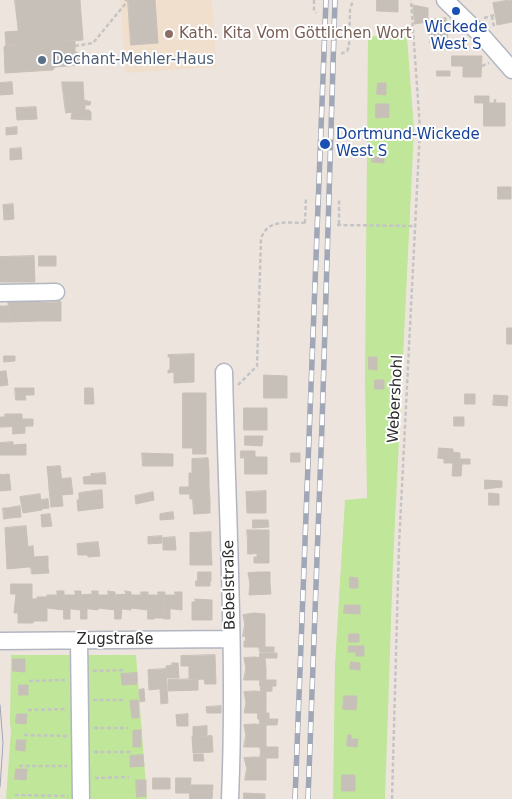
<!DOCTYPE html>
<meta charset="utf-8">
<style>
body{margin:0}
canvas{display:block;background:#eee4de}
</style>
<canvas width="512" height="799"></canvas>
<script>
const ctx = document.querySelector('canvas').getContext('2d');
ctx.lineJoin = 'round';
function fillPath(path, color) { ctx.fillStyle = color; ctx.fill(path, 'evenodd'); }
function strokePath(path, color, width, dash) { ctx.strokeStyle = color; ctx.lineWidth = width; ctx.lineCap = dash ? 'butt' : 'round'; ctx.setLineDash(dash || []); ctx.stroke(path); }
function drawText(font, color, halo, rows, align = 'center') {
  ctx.font = font + ' "DejaVu Sans",sans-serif'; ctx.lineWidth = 4; ctx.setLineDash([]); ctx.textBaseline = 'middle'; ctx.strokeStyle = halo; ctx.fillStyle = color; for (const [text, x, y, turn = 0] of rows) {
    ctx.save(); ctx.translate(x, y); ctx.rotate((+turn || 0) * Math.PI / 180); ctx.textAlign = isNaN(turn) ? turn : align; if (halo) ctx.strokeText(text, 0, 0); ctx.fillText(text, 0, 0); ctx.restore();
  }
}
fillPath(new Path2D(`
 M 120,0 L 212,0 L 217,67 L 125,73 Z`), '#f0dfcd');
fillPath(new Path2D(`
 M 368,36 L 407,37 L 414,130 L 393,563 L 385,799 L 333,799 L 335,664 L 345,500 L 367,498 L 365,379 Z
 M 11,655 L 136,655 L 147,799 L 6,799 L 11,730 L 10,724 Z`), '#bfe699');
const building = new Path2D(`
 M 15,0 L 24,0 L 27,44 L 6,45 L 5,32 L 18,31 Z
 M 24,0 L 80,0 L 83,40 L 27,44 Z
 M 128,0 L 155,0 L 158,43 L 131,45 Z
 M 377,0 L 398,0 L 398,12 L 377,11 Z
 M 512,0 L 512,22 L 497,25 L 493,3 Z
 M 413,5 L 428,8 L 428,22 L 415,24 Z
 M 446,18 L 449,49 L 443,50 L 442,42 L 430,43 L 428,20 Z
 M 75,40 L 75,51 L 79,54 L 80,65 L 55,67 L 53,70 L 5,73 L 4,47 L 5,46 Z
 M 452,56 L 482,56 L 481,77 L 463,77 L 463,66 L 452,66 Z
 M 437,71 L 450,71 L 450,76 L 437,76 Z
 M 12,82 L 13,94 L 0,95 L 0,83 Z
 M 62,82 L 83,82 L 84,100 L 91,102 L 90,105 L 85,105 L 85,110 L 89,110 L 91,112 L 91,120 L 71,119 L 72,112 L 66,113 Z
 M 378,83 L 386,83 L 386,95 L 377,94 Z
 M 475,96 L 489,96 L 489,103 L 475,103 Z
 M 484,103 L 505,103 L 505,126 L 484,126 Z
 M 376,104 L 389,104 L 389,117 L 376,118 Z
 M 36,107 L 37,119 L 17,120 L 16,108 Z
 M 17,127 L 17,134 L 6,135 L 6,128 Z
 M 373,129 L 383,129 L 383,138 L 373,138 Z
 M 21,148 L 22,159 L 10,160 L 10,149 Z
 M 372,157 L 384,157 L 384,163 L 372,162 Z
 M 498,187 L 511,187 L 511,199 L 498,199 Z
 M 13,204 L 14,219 L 4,220 L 3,205 Z
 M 34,256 L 35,282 L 0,282 L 0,257 Z
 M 39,256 L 56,256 L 56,266 L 39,266 Z
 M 40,301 L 40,321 L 9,322 L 8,302 Z
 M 61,302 L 61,321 L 40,321 L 40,303 Z
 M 0,306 L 9,306 L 9,322 L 0,322 Z
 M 507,328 L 512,328 L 512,344 L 507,344 Z
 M 194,354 L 194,382 L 174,383 L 174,372 L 168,373 L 168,370 L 170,370 L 170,357 L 168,357 L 168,355 Z
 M 4,356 L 15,356 L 15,361 L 4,362 Z
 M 369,357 L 377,357 L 377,370 L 369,369 Z
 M 6,371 L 8,385 L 0,386 L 0,372 Z
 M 264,375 L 287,376 L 287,386 L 264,386 Z
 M 375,380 L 384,380 L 384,389 L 375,389 Z
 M 264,386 L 287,386 L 287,398 L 264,398 Z
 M 15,388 L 34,388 L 34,395 L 25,395 L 26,400 L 16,400 Z
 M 85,388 L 93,388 L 94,404 L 85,404 Z
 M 183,393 L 206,393 L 206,424 L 183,424 Z
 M 465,394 L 475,394 L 475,404 L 465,404 Z
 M 494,395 L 508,396 L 507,406 L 493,405 Z
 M 244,408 L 267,408 L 267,419 L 244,419 Z
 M 5,414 L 22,414 L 22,419 L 33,419 L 33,426 L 0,427 L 0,417 L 5,417 Z
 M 454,417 L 464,417 L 464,426 L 454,426 Z
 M 244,419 L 267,419 L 267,430 L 244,430 Z
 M 183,424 L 206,424 L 206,436 L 183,436 Z
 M 13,426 L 25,426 L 25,433 L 13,434 Z
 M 183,436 L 206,436 L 206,448 L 183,448 Z
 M 245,436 L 263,436 L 262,446 L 245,445 Z
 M 13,442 L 13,445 L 26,444 L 26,455 L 0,455 L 0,443 Z
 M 193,448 L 206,448 L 206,454 L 193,454 Z
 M 439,448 L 453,449 L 453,452 L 460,453 L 460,459 L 470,459 L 470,464 L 462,464 L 461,476 L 452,476 L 453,463 L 444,463 L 444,459 L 438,458 Z
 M 241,451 L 255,451 L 255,457 L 241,458 Z
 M 142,453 L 173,454 L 173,466 L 143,466 Z
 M 291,453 L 300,453 L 300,462 L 291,462 Z
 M 245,457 L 267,457 L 267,474 L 245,474 Z
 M 208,458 L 209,471 L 192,471 L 192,459 Z
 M 60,466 L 61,471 L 58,474 L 48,475 L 47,467 Z
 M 192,471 L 209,471 L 209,485 L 189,486 L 189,473 L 192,473 Z
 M 61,473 L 62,488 L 49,489 L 48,475 Z
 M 105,473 L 106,484 L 84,484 L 83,477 L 91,476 L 91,474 Z
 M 0,474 L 0,475 L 9,474 L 11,490 L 0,491 Z
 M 71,478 L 72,487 L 62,488 L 61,479 Z
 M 485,480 L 502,481 L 502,487 L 485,489 Z
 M 209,485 L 210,500 L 190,499 L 189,486 Z
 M 72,487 L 73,494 L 62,495 L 61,488 Z
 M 180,487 L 189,487 L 190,494 L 180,494 Z
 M 61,488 L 63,506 L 51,507 L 49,489 Z
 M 102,490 L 103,508 L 78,511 L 77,500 L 79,500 L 79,493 Z
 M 266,491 L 266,513 L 247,513 L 246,492 Z
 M 153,492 L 154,500 L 136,504 L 135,496 Z
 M 489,493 L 499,494 L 499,505 L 489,505 Z
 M 40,494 L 42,510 L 23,513 L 20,497 Z
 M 48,499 L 49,508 L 42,509 L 41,500 Z
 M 193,500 L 210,500 L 210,513 L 194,514 Z
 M 20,506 L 21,517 L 10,518 L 9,508 Z
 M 3,508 L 9,508 L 10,518 L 4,519 Z
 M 173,512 L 174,519 L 160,520 L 160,514 Z
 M 50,514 L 52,526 L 42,527 L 41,515 Z
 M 253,520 L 268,520 L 269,527 L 253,528 Z
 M 26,526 L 28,547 L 6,548 L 5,528 Z
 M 247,530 L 269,530 L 269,542 L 248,542 Z
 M 211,532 L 211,547 L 190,548 L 190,533 Z
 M 162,536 L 162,543 L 148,544 L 148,537 Z
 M 175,537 L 176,550 L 163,550 L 163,538 Z
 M 98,542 L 100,556 L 88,557 L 87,543 Z
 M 248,542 L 269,542 L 269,553 L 248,554 Z
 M 87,543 L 88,555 L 78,555 L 77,544 Z
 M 33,546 L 34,557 L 48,556 L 48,567 L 29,567 L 28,547 Z
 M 28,547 L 29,567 L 7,569 L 6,548 Z
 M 211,547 L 212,565 L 190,565 L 190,548 Z
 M 269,553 L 269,563 L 254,563 L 254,557 L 257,557 L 257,554 Z
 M 31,567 L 48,567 L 49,573 L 32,574 Z
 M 198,572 L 211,572 L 211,581 L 198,581 Z
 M 259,572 L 270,572 L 270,583 L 250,584 L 248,573 Z
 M 350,577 L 358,578 L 358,588 L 350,588 Z
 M 196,581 L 210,581 L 210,586 L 196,586 Z
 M 270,583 L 271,594 L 249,595 L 250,584 Z
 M 11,584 L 32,584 L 32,599 L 37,599 L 37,597 L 47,597 L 47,621 L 34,621 L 33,623 L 18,623 L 18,613 L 14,613 L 16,594 L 11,594 Z
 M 57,591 L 64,591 L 64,610 L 47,608 L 47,595 L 57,595 Z
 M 75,591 L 81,591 L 81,610 L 64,608 L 64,595 L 75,595 Z
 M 92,591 L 98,591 L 98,610 L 81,608 L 81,595 L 92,594 Z
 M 108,591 L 115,592 L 115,610 L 98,608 L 98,595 L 108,595 Z
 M 125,591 L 131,592 L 131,610 L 115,608 L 115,595 L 126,594 Z
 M 141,592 L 148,592 L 148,610 L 131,608 L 131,595 L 141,595 Z
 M 158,592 L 165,592 L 165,610 L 148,608 L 148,595 L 158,595 Z
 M 175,592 L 182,592 L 182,610 L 164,608 L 165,595 L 175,595 Z
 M 195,599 L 212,600 L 212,620 L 192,620 L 192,602 L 195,602 Z
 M 345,605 L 360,605 L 360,614 L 344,613 Z
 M 64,608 L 70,608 L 70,619 L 64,619 Z
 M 81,608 L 87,608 L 87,619 L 81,619 Z
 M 115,608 L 122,608 L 121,619 L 115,619 Z
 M 148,608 L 154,608 L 154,619 L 148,619 Z
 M 154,608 L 165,610 L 164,618 L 154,618 Z
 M 164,608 L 170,608 L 170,619 L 164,619 Z
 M 254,613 L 265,614 L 265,625 L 245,625 L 243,615 Z
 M 245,625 L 265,625 L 265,636 L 243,636 Z
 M 349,634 L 359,634 L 359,642 L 349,642 Z
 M 243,636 L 265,636 L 265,647 L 244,647 L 244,641 L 246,641 L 245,636 Z
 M 349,646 L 364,646 L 364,656 L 356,656 L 356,652 L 348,652 Z
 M 259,647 L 274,647 L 274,652 L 260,652 Z
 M 260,653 L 277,653 L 277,658 L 260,658 Z
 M 215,655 L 216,684 L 205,684 L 204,679 L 189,680 L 189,666 L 181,666 L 181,656 Z
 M 254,657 L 265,658 L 266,669 L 246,669 L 244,658 Z
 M 13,659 L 25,659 L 25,672 L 13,671 Z
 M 351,662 L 360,663 L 360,670 L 350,669 Z
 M 172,663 L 178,663 L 179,678 L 167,678 L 166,666 L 172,665 Z
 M 166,669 L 167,688 L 149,690 L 148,670 Z
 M 246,669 L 266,669 L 266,680 L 244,680 Z
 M 137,673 L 137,684 L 122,685 L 121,674 Z
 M 198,679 L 198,690 L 168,691 L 168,680 Z
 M 260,680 L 276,680 L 276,686 L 260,686 Z
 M 19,685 L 28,685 L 28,695 L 19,695 Z
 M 261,686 L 272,686 L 272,691 L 261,692 Z
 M 167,688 L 168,703 L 161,704 L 160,689 Z
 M 144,689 L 145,701 L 140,702 L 139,690 Z
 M 254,691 L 266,692 L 266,702 L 246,703 L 244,692 Z
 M 344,696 L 357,696 L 356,710 L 343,709 Z
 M 138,700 L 139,718 L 132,718 L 130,701 Z
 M 266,702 L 266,713 L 244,713 L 246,703 Z
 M 221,706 L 221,713 L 207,713 L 206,707 Z
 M 258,713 L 269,713 L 269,719 L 258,719 Z
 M 17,714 L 27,714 L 26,724 L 16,723 Z
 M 188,714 L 188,726 L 177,726 L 176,715 Z
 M 260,719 L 278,719 L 277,725 L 260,725 Z
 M 255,724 L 266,725 L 266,736 L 246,736 L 244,725 Z
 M 207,726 L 207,737 L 193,737 L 193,727 Z
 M 141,730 L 141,747 L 133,747 L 133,731 Z
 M 348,735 L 351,735 L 351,739 L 358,739 L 357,747 L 347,746 Z
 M 212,736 L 213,752 L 193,753 L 192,737 Z
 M 246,736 L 266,736 L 266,747 L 244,747 Z
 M 17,740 L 26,740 L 25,751 L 16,750 Z
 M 260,747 L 278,747 L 278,752 L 261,752 Z
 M 261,752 L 278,752 L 278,758 L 260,758 Z
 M 194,754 L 203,754 L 204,761 L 194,761 Z
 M 143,755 L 144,766 L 130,767 L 130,756 Z
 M 255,757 L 266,758 L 266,769 L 247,769 L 244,758 Z
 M 16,769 L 27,769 L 26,780 L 15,779 Z
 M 247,769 L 266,769 L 266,780 L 245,780 Z
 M 342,775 L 355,775 L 355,791 L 342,791 Z
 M 153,778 L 170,778 L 170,789 L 153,789 Z
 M 176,778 L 191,778 L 190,793 L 176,793 Z
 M 136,780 L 146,780 L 146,796 L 137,797 Z
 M 190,785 L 213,785 L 212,799 L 190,799 Z
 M 244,793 L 265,794 L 265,799 L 244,799 Z`);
fillPath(building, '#c6c0b9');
strokePath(building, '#c9c0b7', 1);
const minor = new Path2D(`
 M 445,0 L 484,38 L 512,70
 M 0,293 L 56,292
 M 224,372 C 227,514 236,657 230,799
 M 79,640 L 81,799
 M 0,641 L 231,639`);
strokePath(minor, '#b2b6c0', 19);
strokePath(new Path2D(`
 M 314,0 L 314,11 L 316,13
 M 492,16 L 494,27
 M 484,18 L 495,15
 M 75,46 L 93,43 L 126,3 L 126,0
 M 341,54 L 347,51 L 349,47 L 350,10 L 353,0
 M 482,66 L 489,63
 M 495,103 L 495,99
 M 305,223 L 306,197
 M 339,224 L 339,198
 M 337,225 L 415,226
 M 238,385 L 257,366 L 261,239 C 267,218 289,223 307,223
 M 93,671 L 124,670
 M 29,681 L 65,680
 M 93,700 L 124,700
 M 28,710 L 66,709
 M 94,728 L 128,728
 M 24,735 L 67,736
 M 94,752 L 131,752
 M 19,766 L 67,766
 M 95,778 L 129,777
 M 15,795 L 68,796
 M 392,799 L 399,545 L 420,129 L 411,0`), '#c4c4c4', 2.5, [4, 2.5]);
strokePath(minor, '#fff', 16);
strokePath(new Path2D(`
 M 0,705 L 3,743 L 0,787`), '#a0a7b6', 1);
const rail = new Path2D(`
 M 295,799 L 326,0
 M 308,799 L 322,425 L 335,0`);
strokePath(rail, '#a0a7b6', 5.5);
strokePath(rail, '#fff', 4, [11]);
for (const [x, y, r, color] of [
 [456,11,5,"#1a4fb4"],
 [169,34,5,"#8d6e63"],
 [42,60,5,"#5c6f8a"],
 [325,144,6,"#1a4fb4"]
]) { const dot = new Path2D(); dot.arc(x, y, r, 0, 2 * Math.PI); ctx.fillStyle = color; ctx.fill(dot); strokePath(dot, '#fff', 2); }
drawText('15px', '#164399', '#fff', [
 ["Wickede",456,28],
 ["West S",456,45],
 ["Dortmund-Wickede",336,135,"left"],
 ["West S",336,152,"left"]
]);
drawText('15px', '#785e54', '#fff', [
 ["Kath. Kita Vom Göttlichen Wort",179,34]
], 'left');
drawText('15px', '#4e5e75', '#fff', [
 ["Dechant-Mehler-Haus",52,60]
], 'left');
drawText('15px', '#2c2c2c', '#fff', [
 ["Webershohl",396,399,-87],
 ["Bebelstraße",230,585,-91],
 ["Zugstraße",115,640]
]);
</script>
